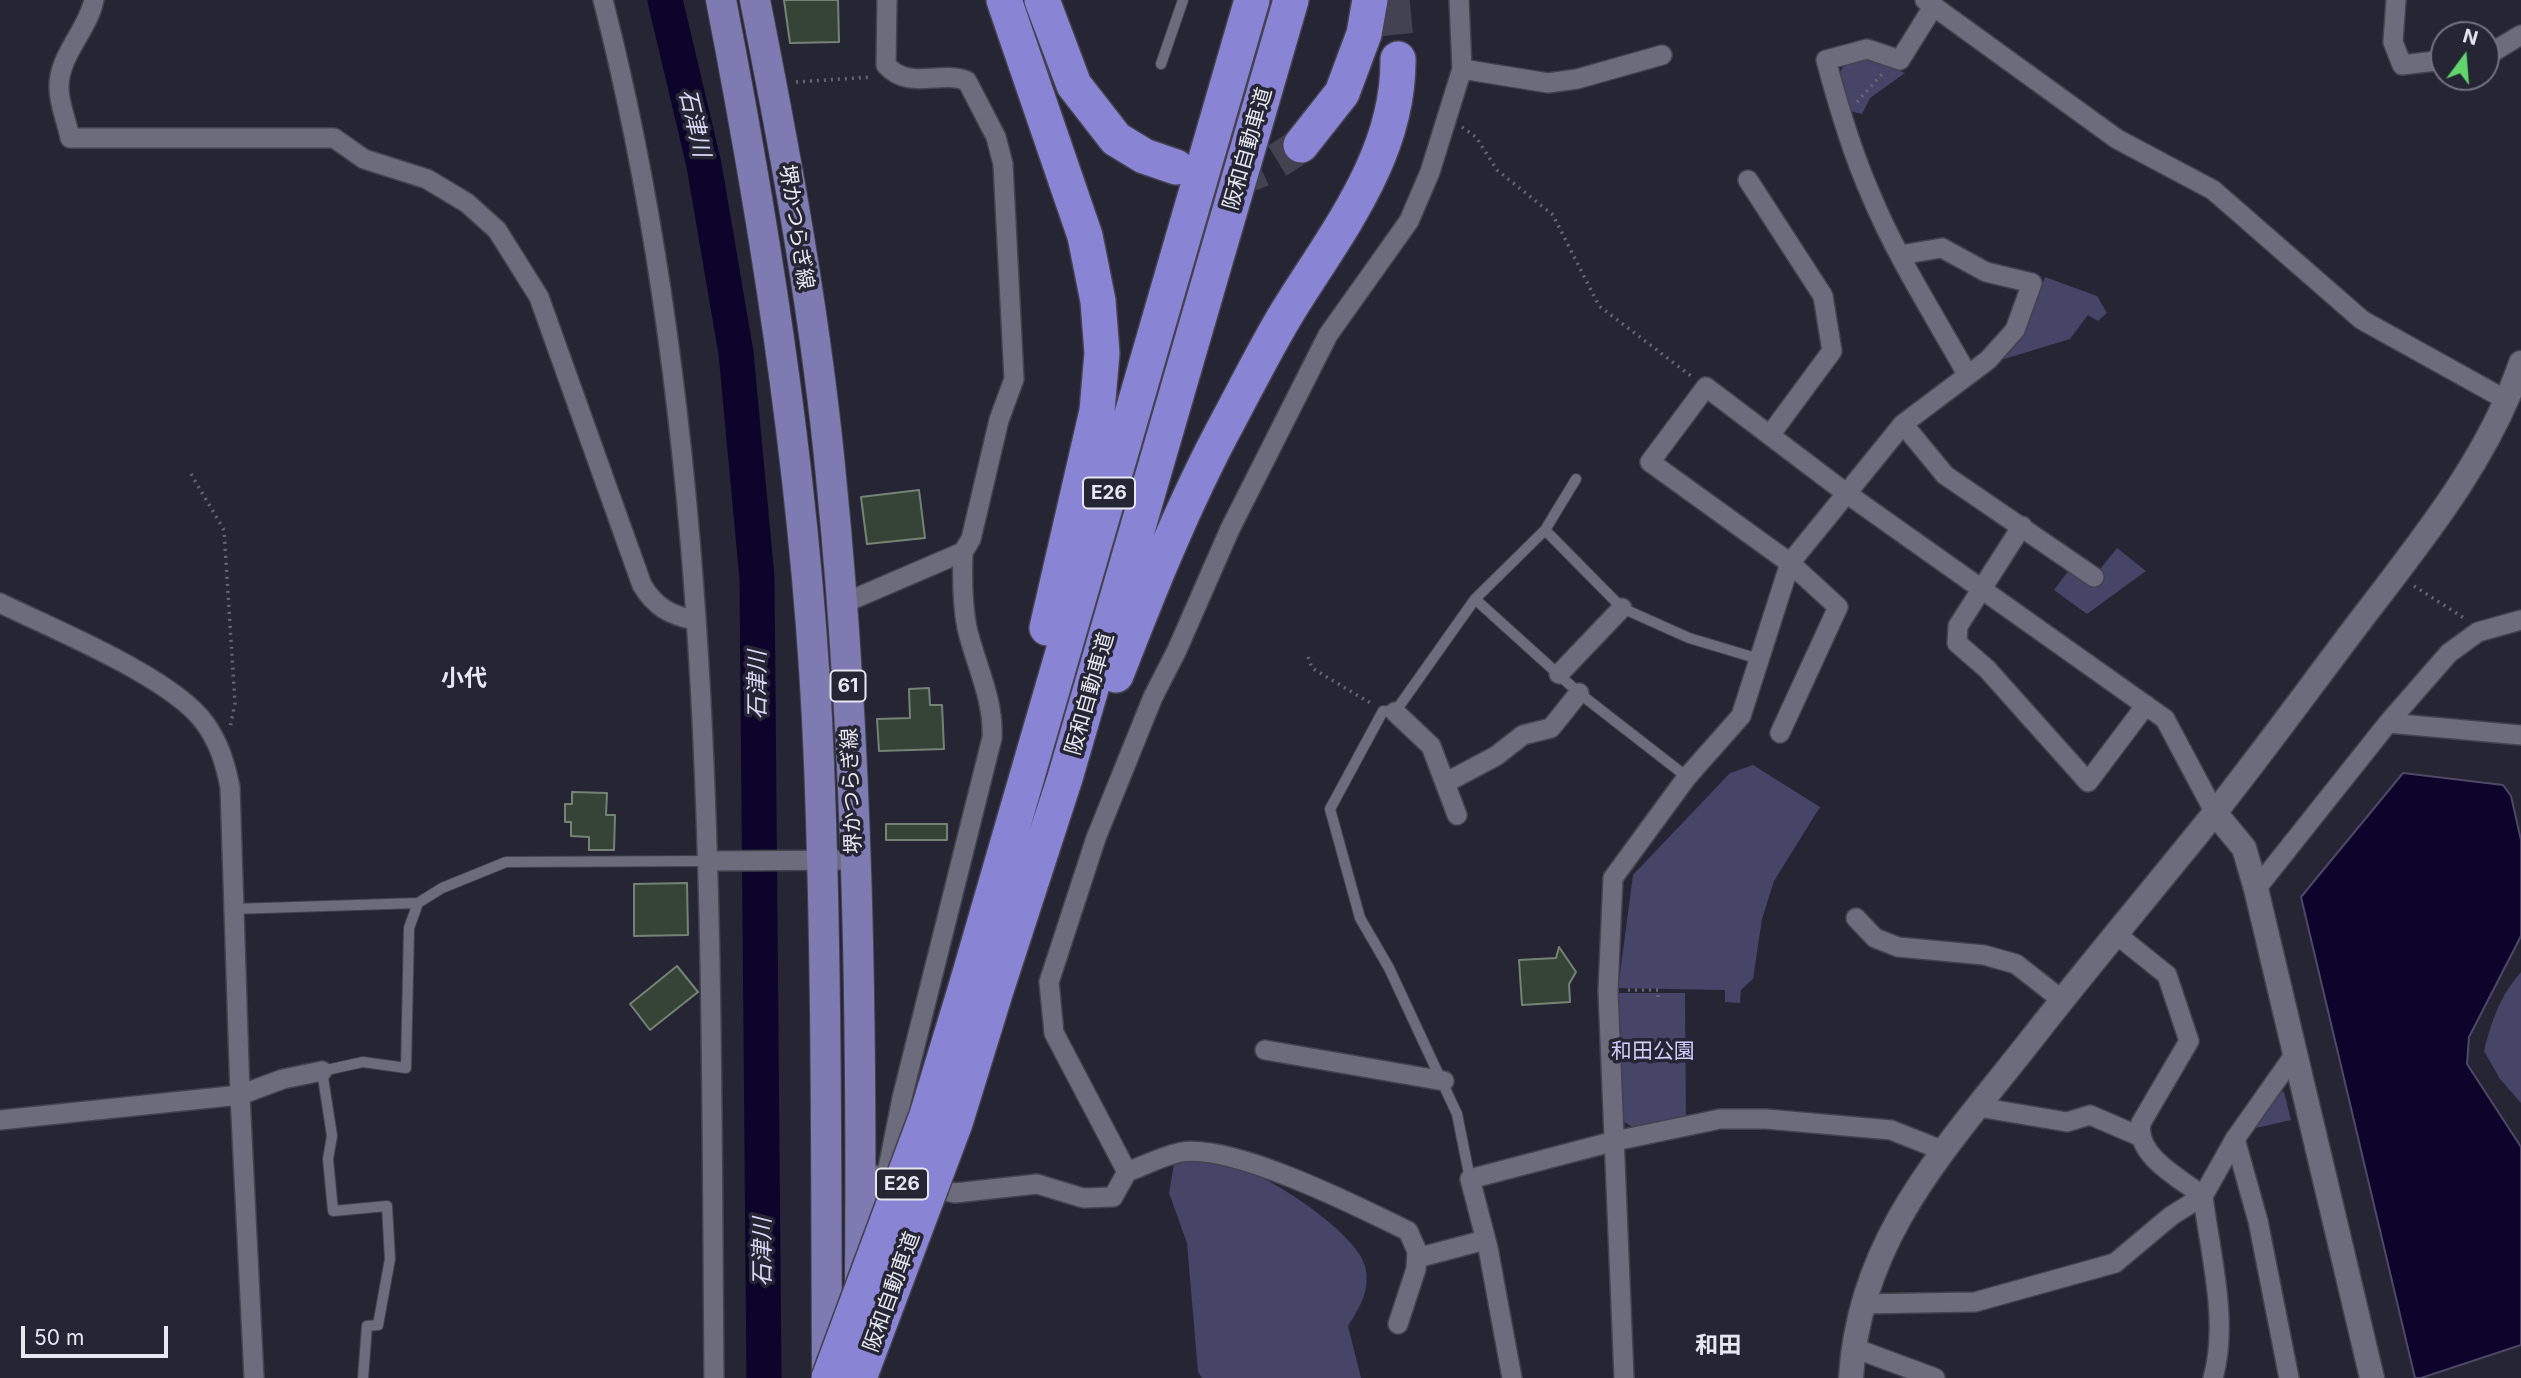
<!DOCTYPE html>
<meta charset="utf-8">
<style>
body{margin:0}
#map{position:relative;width:2521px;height:1378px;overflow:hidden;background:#262534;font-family:Inter,sans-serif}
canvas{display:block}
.north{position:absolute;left:2430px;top:21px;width:70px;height:70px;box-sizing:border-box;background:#262534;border:2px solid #737380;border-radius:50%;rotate:16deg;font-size:19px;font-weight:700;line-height:28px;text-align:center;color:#e7e7f1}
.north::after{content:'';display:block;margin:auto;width:24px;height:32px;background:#5fd56b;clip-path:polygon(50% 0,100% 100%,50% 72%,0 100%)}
.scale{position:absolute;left:21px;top:1326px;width:147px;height:32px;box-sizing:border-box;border:4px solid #e7e7f1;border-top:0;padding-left:9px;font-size:21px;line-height:24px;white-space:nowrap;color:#e7e7f1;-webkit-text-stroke:5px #262534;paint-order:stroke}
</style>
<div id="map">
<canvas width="2521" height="1378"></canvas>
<div class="north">N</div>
<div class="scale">50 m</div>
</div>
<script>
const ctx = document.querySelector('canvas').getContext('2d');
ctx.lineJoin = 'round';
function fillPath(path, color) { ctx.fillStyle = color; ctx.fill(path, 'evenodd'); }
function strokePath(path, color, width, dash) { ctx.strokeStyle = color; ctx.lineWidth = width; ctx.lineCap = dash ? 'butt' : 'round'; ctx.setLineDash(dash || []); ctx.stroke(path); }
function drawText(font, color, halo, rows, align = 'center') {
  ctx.font = font + ' Inter,"Noto Sans JP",sans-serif'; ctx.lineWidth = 7; ctx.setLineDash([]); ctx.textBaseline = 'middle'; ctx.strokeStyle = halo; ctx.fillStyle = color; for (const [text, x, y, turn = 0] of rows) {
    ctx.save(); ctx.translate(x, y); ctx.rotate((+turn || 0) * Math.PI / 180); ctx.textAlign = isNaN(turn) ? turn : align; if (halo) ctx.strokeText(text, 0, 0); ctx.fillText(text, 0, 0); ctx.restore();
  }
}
fillPath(new Path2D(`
 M 1865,57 L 1905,73 L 1870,98 L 1862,114 L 1850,111 L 1840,72 L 1845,63 Z
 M 2045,277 L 2097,296 L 2107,313 L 2098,321 L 2088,315 L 2070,339 L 2001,360 L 2022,338 Z
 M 2117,548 L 2146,571 L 2087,614 L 2054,590 L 2070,569 L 2089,583 Z
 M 1753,765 L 1820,807 L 1774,881 L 1762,919 L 1753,979 L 1741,990 L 1740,1003 L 1725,1002 L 1725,990 L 1618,988 L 1633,875 L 1730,773 Z
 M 2521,972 L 2521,1103 L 2500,1079 L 2484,1051 C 2492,1020 2500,996 2521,972 Z
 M 1618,993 L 1685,993 L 1686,1116 L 1634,1128 L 1623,1121 Z
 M 2276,1089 L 2284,1092 L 2291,1120 L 2251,1129 Z
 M 1175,1158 C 1194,1160 1215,1161 1234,1166 C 1267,1174 1356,1232 1365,1266 C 1371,1289 1360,1307 1348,1326 L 1361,1378 L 1202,1378 L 1198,1372 L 1187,1243 L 1169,1193 Z`), '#464467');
const water = new Path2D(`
 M 2403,773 L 2503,785 L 2511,796 L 2521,840 L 2521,936 L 2469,1037 L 2467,1064 L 2521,1147 L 2521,1345 L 2421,1378 L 2415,1378 L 2301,897 Z`);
fillPath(water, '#0c042a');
strokePath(water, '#4e4866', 2);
strokePath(new Path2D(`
 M 665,0 L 704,165 L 736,353 L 757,578 L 764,1378`), '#0c042a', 35);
const building = new Path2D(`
 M 784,0 L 838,0 L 839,42 L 790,43 Z
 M 919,490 L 925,538 L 867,544 L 861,497 Z
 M 929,688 L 930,705 L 942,705 L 944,749 L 879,751 L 877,719 L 910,718 L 909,689 Z
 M 572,792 L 607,793 L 606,815 L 615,815 L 614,850 L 589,850 L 589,837 L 571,836 L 571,822 L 565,822 L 565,804 L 572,804 Z
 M 886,824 L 947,824 L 947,840 L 886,840 Z
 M 687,883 L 688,935 L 634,936 L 634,884 Z
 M 1559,947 L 1576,972 L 1569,984 L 1570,1002 L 1522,1005 L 1519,960 L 1556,958 Z
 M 677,966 L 698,992 L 650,1030 L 630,1004 Z`);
fillPath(building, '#364337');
strokePath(building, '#758375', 2);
strokePath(new Path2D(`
 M 1392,0 L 1398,59
 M 1176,167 C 1237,184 1249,181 1301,145`), '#434250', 35, [35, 18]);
const service = new Path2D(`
 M 1161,64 L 1183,0
 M 1576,479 L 1545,530 L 1622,608 L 1689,638 L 1759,659
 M 1475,599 L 1579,693 L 1687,777
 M 233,909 L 418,903 L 442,888 L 506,862 L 709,861
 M 1470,1179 L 1457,1114 L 1389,968 L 1360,918 L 1330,809 L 1383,711 L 1395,712 L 1475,599 L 1545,530
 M 363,1378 L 367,1326 L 378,1325 L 390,1259 L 387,1206 L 333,1211 L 328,1159 L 332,1136 L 322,1071 L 363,1062 L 406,1068 L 409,928 L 418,903`);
const minor = new Path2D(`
 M 94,0 C 88,30 58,56 59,88 C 59,104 67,122 70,138 L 334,138 L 364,159 L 427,179 L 467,203 L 497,230 L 539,297 L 642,585 C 655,607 670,615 694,620
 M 603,0 C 718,447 710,919 714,1378
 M 1925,0 L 2117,139 L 2213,190 L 2362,320 L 2508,401
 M 2396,0 L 2393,42 L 2402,65 L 2444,60
 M 1933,7 L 1900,60 L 1867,49 L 1826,60 C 1838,105 1851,150 1870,193 C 1896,256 1934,315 1967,374
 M 2486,56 L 2521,35
 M 1462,69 L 1548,83 L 1577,79 L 1662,55
 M 1748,180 L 1823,296 L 1832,351 L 1770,435
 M 1903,424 L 1945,475 L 2094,577
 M 2022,526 L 1958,626 L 1957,643 L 1987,669 L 2088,782 L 2146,705
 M 0,603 C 53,629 171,677 204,722 C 219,742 225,763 230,787 L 240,1095 L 254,1378
 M 842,604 L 963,552 L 971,539 L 999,420 L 1014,379 L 1003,164 L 996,137 L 967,81 C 939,70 909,91 886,65 L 887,0
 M 1559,674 L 1622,608
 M 1395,712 L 1431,746 L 1457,815
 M 2388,723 L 2521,735
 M 1780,733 L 1838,607 L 1790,563 L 1650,462 L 1706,387 L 1846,493 L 2165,719 L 2215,813
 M 1445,783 L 1496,756 L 1523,735 L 1551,728 L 1579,693
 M 710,861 L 855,860
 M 2256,889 L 2388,723 L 2449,653 L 2478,632 L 2521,620
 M 1856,918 L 1875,938 L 1898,947 L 1984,955 L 2016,964 L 2062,1000
 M 2116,934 L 2167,975 L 2189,1041 L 2141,1123 C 2135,1156 2180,1178 2203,1196 C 2210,1254 2229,1321 2213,1378
 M 1265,1050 L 1444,1081
 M 1978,1107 L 2067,1122 L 2090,1115 L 2139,1136
 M 0,1120 L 240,1095 L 283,1079 L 322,1071
 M 2235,1139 L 2258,1221 L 2289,1378
 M 861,1172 L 955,1193 L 1037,1184 L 1083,1198 L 1113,1197 L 1127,1172 L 1054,1033 L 1049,982 L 1096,838 L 1153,697 L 1177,650 L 1230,529 L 1328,335 L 1409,221 L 1430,172 L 1462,69 L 1459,0
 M 1127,1172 C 1144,1166 1164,1155 1182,1152 C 1234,1144 1359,1207 1408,1231 L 1417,1251 L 1416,1269 L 1398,1324
 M 886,1178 L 902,1098 L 992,738 C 994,699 976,666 967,628 C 962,602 962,578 963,552
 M 1417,1258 L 1485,1240
 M 1861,1304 L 1975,1302 L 2115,1263 L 2171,1216 L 2203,1196 L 2235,1139 L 2295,1054
 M 1854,1348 L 1935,1378
 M 1512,1378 L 1488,1248 L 1470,1179 L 1615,1141 L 1720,1119 L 1766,1119 L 1891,1130 L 1944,1151
 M 1624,1378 L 1608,991 L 1613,878 L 1687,777 L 1741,716 L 1790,563 L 1903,424 L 1988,360 L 2015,330 L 2032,283 L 1986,272 L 1942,248 L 1900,255`);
const tertiary = new Path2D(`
 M 2215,813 L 2244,848 L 2256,889 L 2372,1378
 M 1851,1378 C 1859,1237 1947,1147 2030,1041 C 2089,965 2152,891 2213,815 C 2260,756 2305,694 2351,633 C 2415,548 2486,465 2521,363`);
const primary = new Path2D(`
 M 721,0 C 770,252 809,506 819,763 C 827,967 826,1171 827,1374
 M 755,0 C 787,161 817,323 832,487 C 858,751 862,1018 860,1284`);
const motorway = new Path2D(`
 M 1004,0 L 1085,236 L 1098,301 L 1102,353 L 1097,411 L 1047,628
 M 1042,0 L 1074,85 L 1116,139 L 1144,156 L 1176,167
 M 1301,145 L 1342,93 L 1364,34 L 1370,0
 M 1116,675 C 1149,590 1184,503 1227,423 C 1247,386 1266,347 1288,311 C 1336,233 1399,156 1398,59
 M 966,987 L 1252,0
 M 996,990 L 1065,778 L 1291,0`);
strokePath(service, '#43424e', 12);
strokePath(minor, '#43424e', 22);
strokePath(tertiary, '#43424e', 27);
strokePath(primary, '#43424e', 32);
strokePath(motorway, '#43424e', 38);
strokePath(new Path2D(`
 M 796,82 L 872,77
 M 1857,102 L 1882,74
 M 1462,127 L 1476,137 L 1497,170 L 1553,215 L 1599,306 L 1691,376
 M 191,474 L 224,530 L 235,703 L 230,728
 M 2414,586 L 2464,618
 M 1308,657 L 1312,668 L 1372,704
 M 1628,990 L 1658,990 L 1658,1000`), '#676674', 3.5, [2, 5]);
strokePath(service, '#6c6c7d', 10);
strokePath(minor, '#6c6c7d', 19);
strokePath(tertiary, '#6c6c7d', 24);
strokePath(primary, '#7e7ab2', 30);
strokePath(motorway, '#8a84d5', 35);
const motorwayBridge = new Path2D(`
 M 829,1378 L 927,1115 L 966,987
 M 859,1378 L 955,1123 L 996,990`);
strokePath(motorwayBridge, '#43424e', 38, []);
strokePath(motorwayBridge, '#8a84d5', 35);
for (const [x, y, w] of [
 [1109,493,52],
 [848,686,35],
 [902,1184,52]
]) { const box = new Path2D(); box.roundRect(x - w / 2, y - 15.5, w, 31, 5); ctx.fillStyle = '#262534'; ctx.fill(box); strokePath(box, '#e7e7f1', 2); }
drawText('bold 19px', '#e7e7f1', null, [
 ["E26",1109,493],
 ["61",848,686],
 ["E26",902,1184]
]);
drawText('21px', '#e7e7f1', '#262534', [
 ["阪和自動車道",1248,149,-74],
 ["堺かつらぎ線",796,227,81],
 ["阪和自動車道",1090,694,-74],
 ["堺かつらぎ線",852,791,-92],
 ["阪和自動車道",892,1292,-70]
]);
drawText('21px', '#cfcefc', '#262534', [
 ["和田公園",1653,1052]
]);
drawText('italic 23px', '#d8d8f7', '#262534', [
 ["石津川",694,123,77],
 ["石津川",758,685,-90],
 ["石津川",763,1252,-90]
]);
drawText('bold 23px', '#e7e7f1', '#262534', [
 ["小代",464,679],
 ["和田",1718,1346]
]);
</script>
